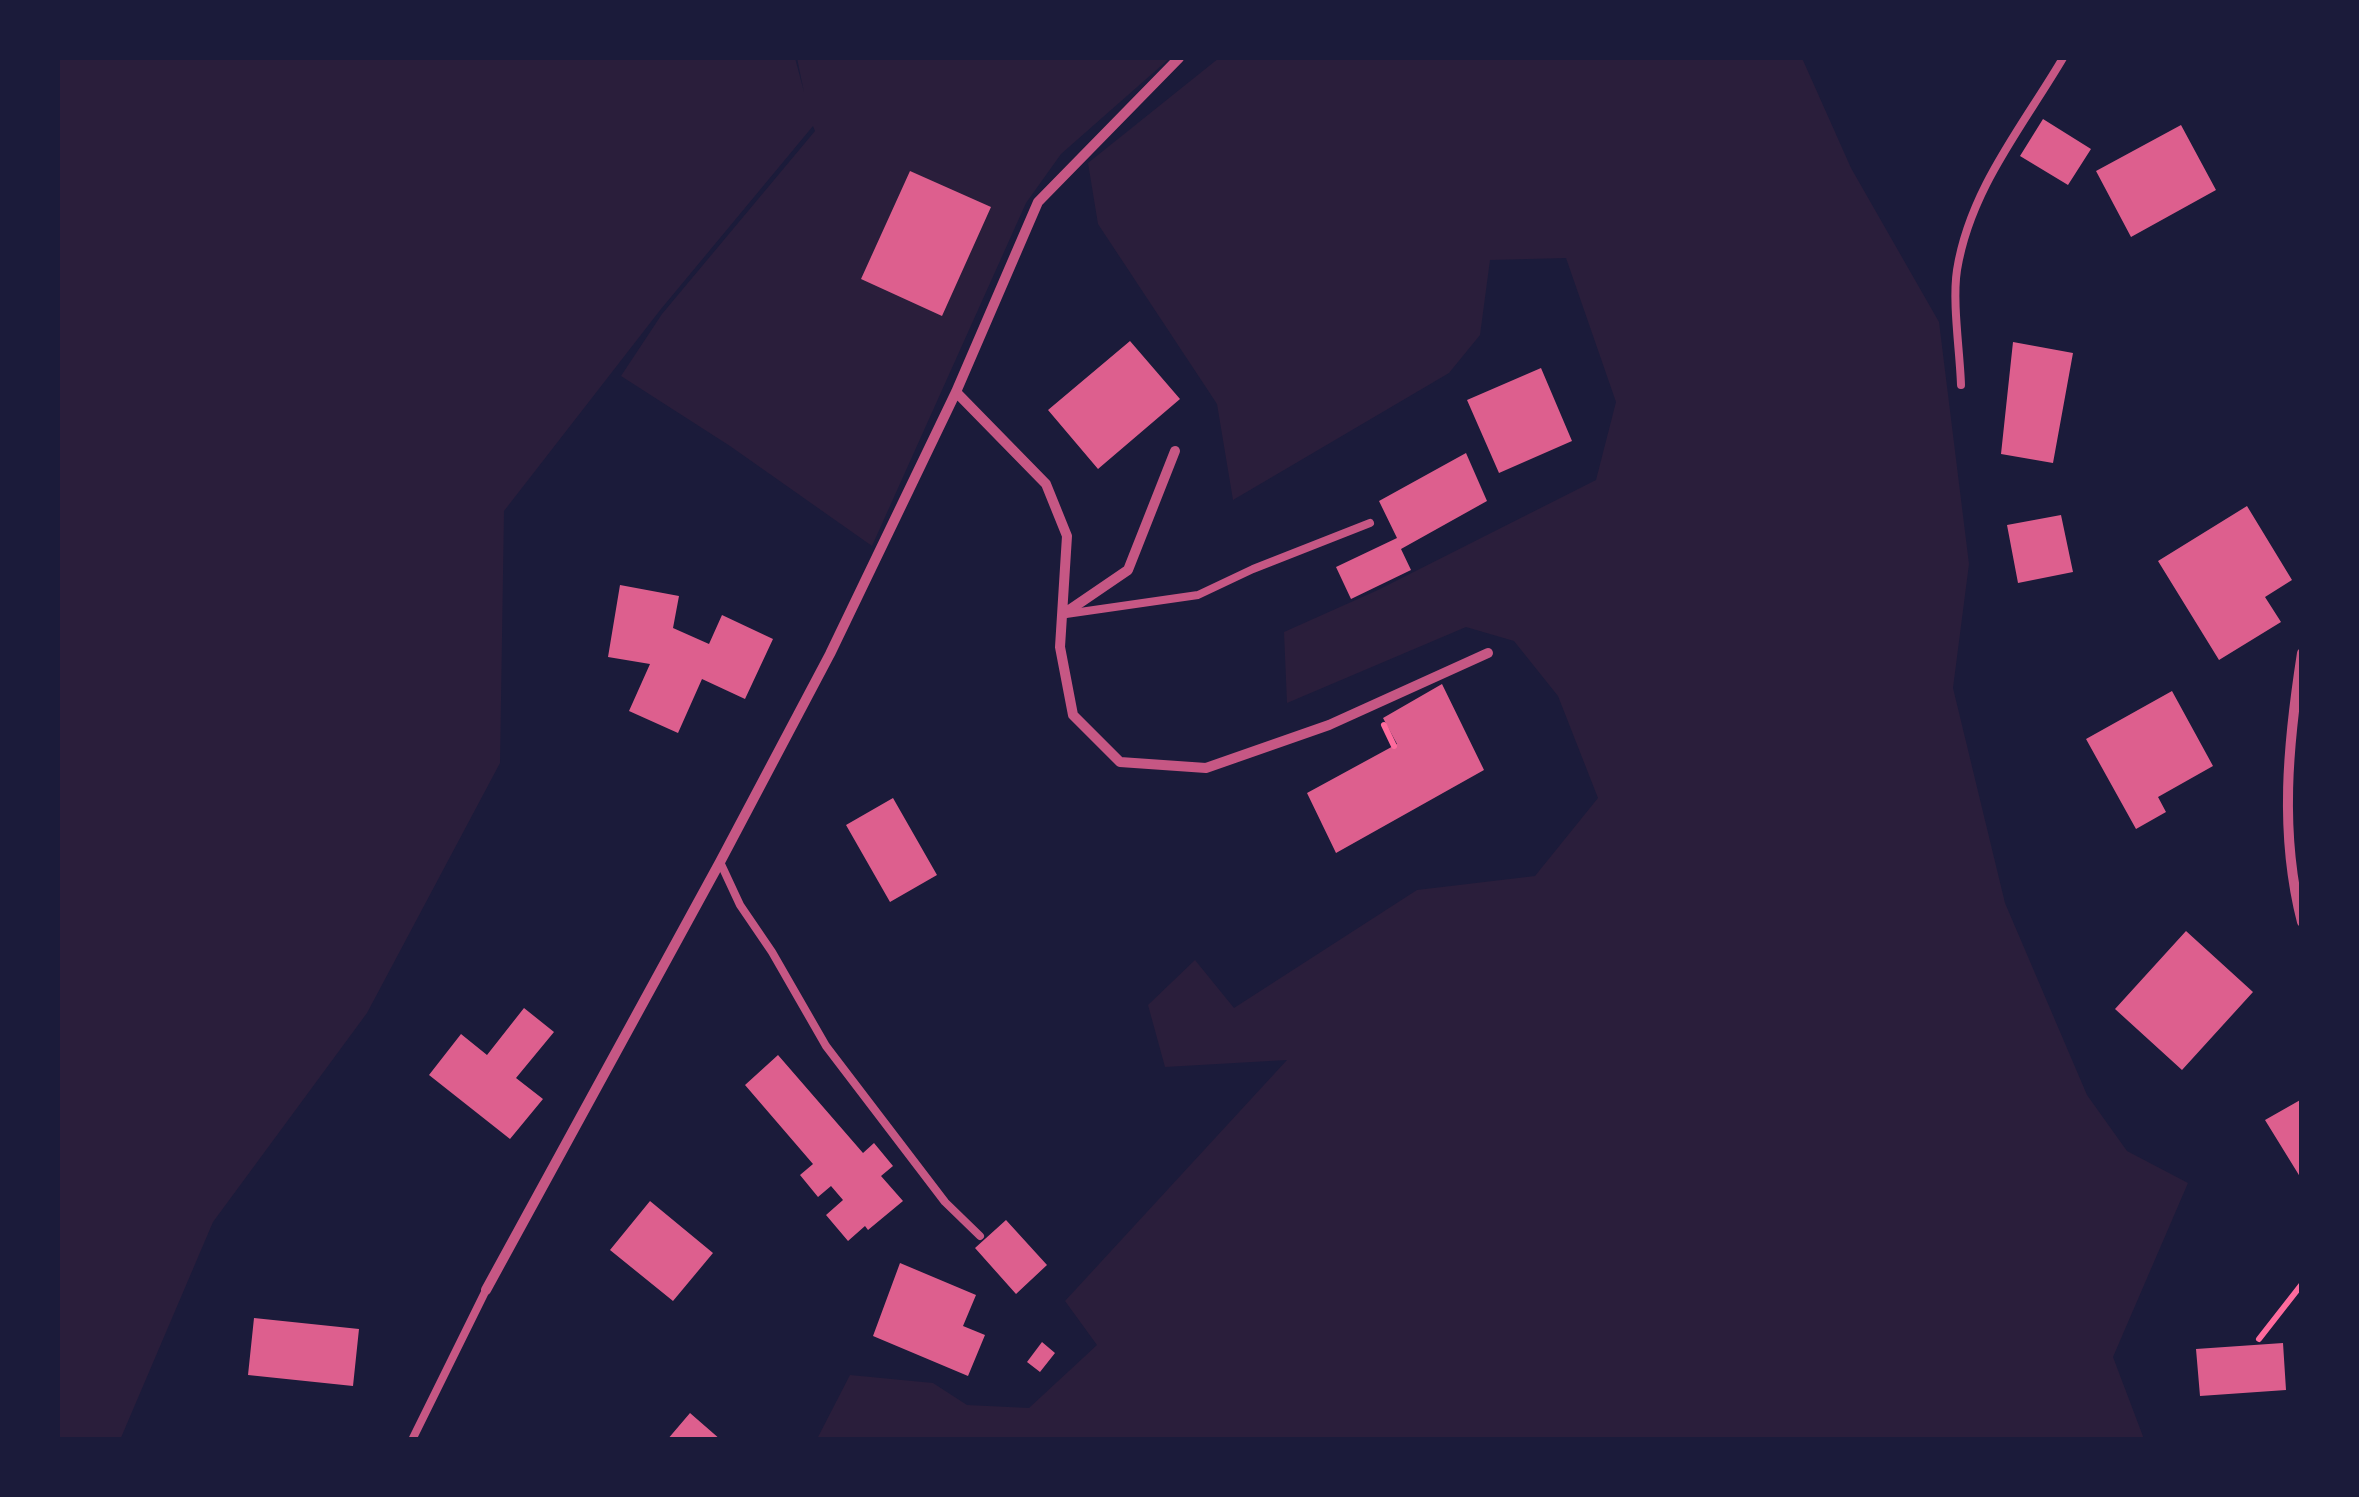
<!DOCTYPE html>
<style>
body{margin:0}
#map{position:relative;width:2359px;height:1497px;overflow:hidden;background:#1b1b3a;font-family:"Asap Condensed",sans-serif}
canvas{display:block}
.frame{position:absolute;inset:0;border:60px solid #1b1b3a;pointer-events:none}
</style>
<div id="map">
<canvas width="2359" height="1497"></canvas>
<div class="frame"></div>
</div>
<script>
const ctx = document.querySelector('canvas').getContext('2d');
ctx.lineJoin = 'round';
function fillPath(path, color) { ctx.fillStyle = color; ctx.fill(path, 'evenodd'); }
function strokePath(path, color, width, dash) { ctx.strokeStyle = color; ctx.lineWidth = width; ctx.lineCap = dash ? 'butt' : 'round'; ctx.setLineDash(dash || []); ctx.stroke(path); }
fillPath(new Path2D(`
 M 58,58 L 795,58 L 804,92 L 797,58 L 1170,58 L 1061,154 L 1026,203 L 872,546 L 730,446 L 621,376 L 662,314 L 815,131 L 813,126 L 661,309 L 504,511 L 500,763 L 367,1013 L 213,1222 L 120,1440 L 58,1439 Z
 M 1219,58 L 1802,58 L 1851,168 L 1939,322 L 1969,564 L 1953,688 L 2005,903 L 2087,1095 L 2127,1151 L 2188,1183 L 2113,1357 L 2144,1439 L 817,1439 L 850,1375 L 933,1383 L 967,1405 L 1029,1408 L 1097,1345 L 1065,1301 L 1287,1060 L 1165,1067 L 1148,1005 L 1195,960 L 1234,1008 L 1417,890 L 1535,876 L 1598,798 L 1558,696 L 1514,641 L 1466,627 L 1287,703 L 1284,632 L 1378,590 L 1596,480 L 1616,402 L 1566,258 L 1490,260 L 1480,335 L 1449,373 L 1233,500 L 1217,404 L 1098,224 L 1088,163 Z`), '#2a1e3b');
fillPath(new Path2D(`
 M 2043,119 L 2091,149 L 2068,185 L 2020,156 Z
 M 2181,125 L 2216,190 L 2131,237 L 2096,171 Z
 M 910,171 L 991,207 L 942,316 L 861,279 Z
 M 1130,341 L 1180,399 L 1098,469 L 1048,410 Z
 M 2013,342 L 2073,353 L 2053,463 L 2001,454 Z
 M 1541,368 L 1572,441 L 1499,473 L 1467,400 Z
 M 1466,453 L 1487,501 L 1401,549 L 1411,570 L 1351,599 L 1336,567 L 1397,538 L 1379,501 Z
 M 2247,506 L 2292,580 L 2265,597 L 2281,622 L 2219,660 L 2158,561 Z
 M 2061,515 L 2073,572 L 2018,583 L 2007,525 Z
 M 620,585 L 679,596 L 673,628 L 709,644 L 722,615 L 773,639 L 745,699 L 702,679 L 678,733 L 629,711 L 650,664 L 608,657 Z
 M 1442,684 L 1484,770 L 1336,853 L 1307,793 L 1397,744 L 1383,718 Z
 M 2172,691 L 2213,766 L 2158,797 L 2166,812 L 2136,829 L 2086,739 Z
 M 893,798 L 937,875 L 890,902 L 846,825 Z
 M 2186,931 L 2253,992 L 2182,1070 L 2115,1009 Z
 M 524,1008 L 554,1032 L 516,1078 L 543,1099 L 510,1139 L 429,1075 L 461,1034 L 487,1055 Z
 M 778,1055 L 863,1153 L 874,1143 L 893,1166 L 881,1176 L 903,1201 L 868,1230 L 865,1226 L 848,1241 L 826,1215 L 843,1200 L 831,1186 L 818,1197 L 800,1175 L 813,1164 L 745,1085 Z
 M 2302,1099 L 2302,1180 L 2265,1120 Z
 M 650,1201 L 713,1253 L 673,1301 L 610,1250 Z
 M 1006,1220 L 1047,1265 L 1016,1294 L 975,1248 Z
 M 900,1263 L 976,1295 L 963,1326 L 985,1335 L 968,1376 L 873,1336 Z
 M 254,1318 L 359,1329 L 353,1386 L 248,1375 Z
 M 1042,1342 L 1055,1353 L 1040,1372 L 1027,1362 Z
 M 2283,1343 L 2286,1390 L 2200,1396 L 2196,1349 Z
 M 690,1413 L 721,1440 L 667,1440 Z`), '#dd5f8e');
strokePath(new Path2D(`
 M 1384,725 L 1394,746
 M 2259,1339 L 2302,1284`), '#ff6b9d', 6);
strokePath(new Path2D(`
 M 1961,385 C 1960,352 1952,302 1957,270 C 1970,189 2023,126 2063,58
 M 1066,614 L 1198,595 L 1253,569 L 1370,523
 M 720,862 L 740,905 L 772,952 L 826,1046 L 945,1202 L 980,1236
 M 412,1440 L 486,1290`), '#c65784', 8);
strokePath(new Path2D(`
 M 956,392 L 1046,484 L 1067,536 L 1060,647 L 1073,715 L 1120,762 L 1206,768 L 1329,725 L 1488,653
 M 1062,615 L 1128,570 L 1175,451
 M 2302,653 C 2288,743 2279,833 2302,922
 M 486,1290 L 720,862 L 830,654 L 956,392 L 1038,202 L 1179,58`), '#c65784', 10);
</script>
